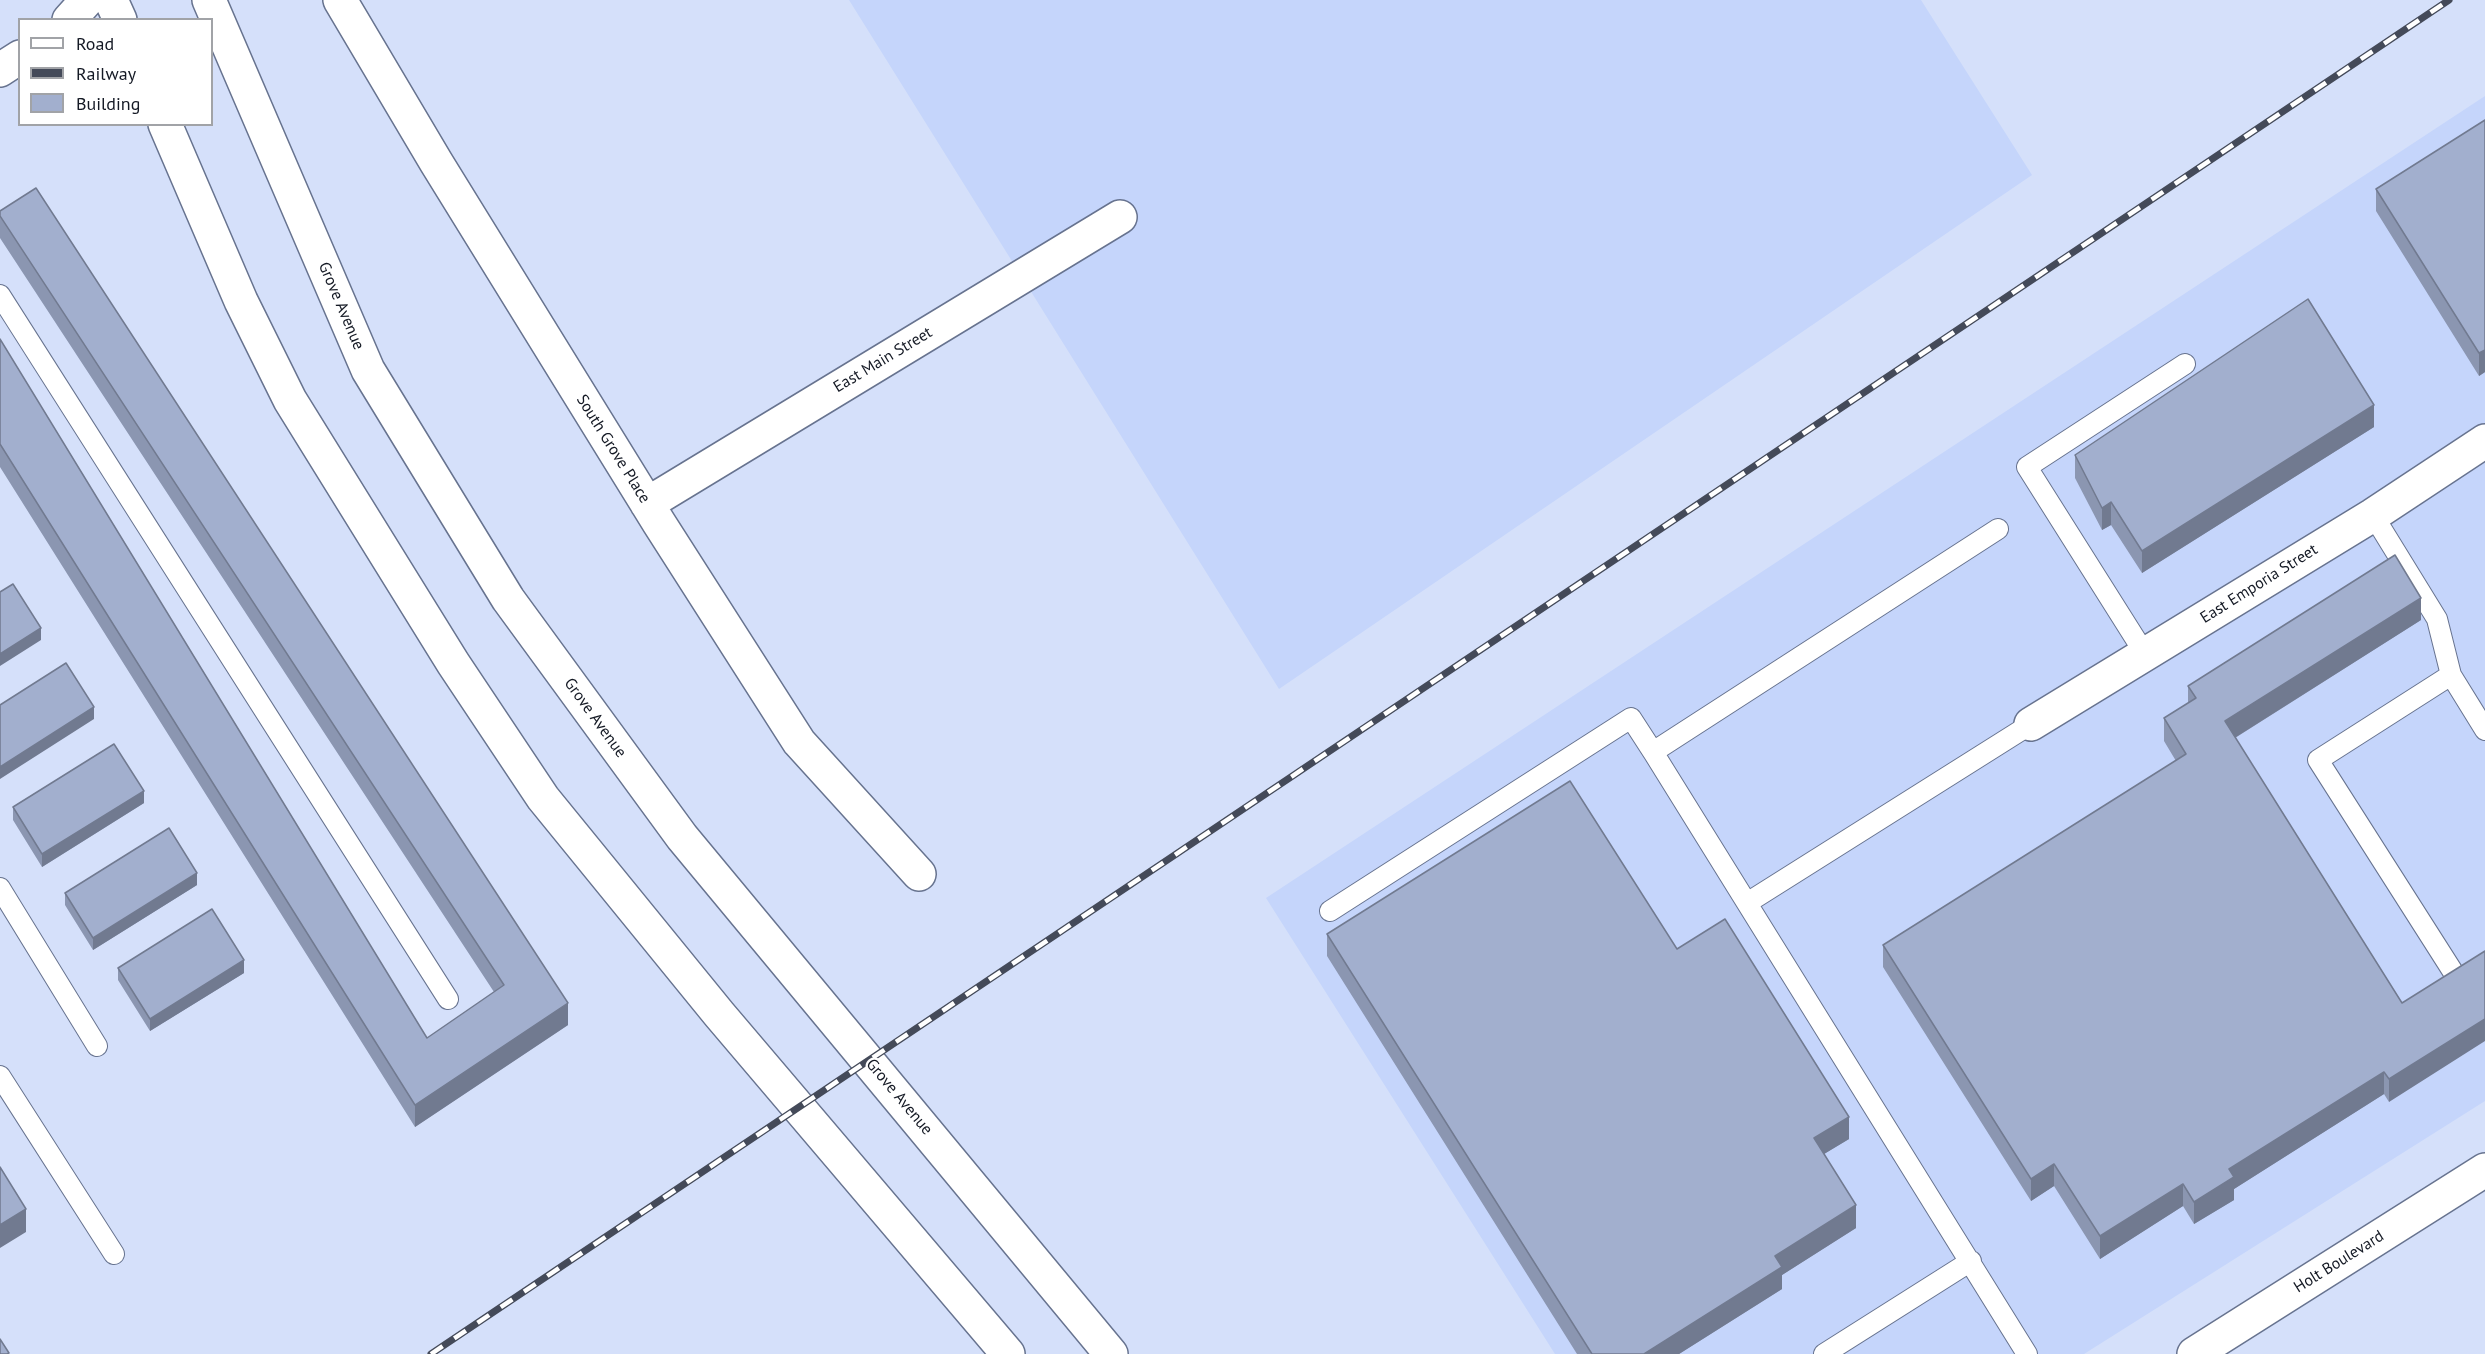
<!DOCTYPE html>
<style>
body{margin:0}
#map{position:relative;width:2485px;height:1354px;overflow:hidden;background:#d5e0fa;font-family:"PT Sans",sans-serif}
canvas{display:block}
.legend{position:absolute;left:18px;top:18px;width:195px;height:108px;box-sizing:border-box;background:#fff;border:2px solid #a1a3a7;margin:0;padding:8px 10px;list-style:none;font-size:18px;color:#141924}
.legend li{display:flex;align-items:center;gap:12px;height:30px}
.legend b{width:30px;border:2px solid #a1a3a7}
</style>
<div id="map">
<canvas width="2485" height="1354"></canvas>
<ul class="legend">
<li><b style="height:8px;background:#fff"></b>Road</li>
<li><b style="height:8px;background:#444a59"></b>Railway</li>
<li><b style="height:16px;background:#a2afce"></b>Building</li>
</ul>
</div>
<script>
const ctx = document.querySelector('canvas').getContext('2d');
ctx.lineJoin = 'round';
function fillPath(path, color) { ctx.fillStyle = color; ctx.fill(path, 'evenodd'); }
function strokePath(path, color, width, dash) { ctx.strokeStyle = color; ctx.lineWidth = width; ctx.lineCap = dash ? 'butt' : 'round'; ctx.setLineDash(dash || []); ctx.stroke(path); }
function drawText(font, color, halo, rows, align = 'center') {
  ctx.font = font + ' "PT Sans",sans-serif'; ctx.lineWidth = 4.5; ctx.setLineDash([]); ctx.textBaseline = 'middle'; ctx.strokeStyle = halo; ctx.fillStyle = color; for (const [text, x, y, turn = 0] of rows) {
    ctx.save(); ctx.translate(x, y); ctx.rotate((+turn || 0) * Math.PI / 180); ctx.textAlign = isNaN(turn) ? turn : align; if (halo) ctx.strokeText(text, 0, 0); ctx.fillText(text, 0, 0); ctx.restore();
  }
}
fillPath(new Path2D(`
 M 849,0 L 1921,0 L 2032,175 L 1279,689 Z
 M 2485,96 L 2485,1101 L 2084,1354 L 1555,1354 L 1266,898 Z`), '#c5d5fb');
const lane = new Path2D(`
 M 0,295 L 448,999
 M 2373,515 L 2437,619 L 2451,675 L 2485,730
 M 1998,529 L 1653,752 L 2027,1354
 M 2145,654 L 2027,467 L 2185,364
 M 2451,675 L 2318,760 L 2455,975
 M 0,888 L 97,1046
 M 1747,903 L 2031,724
 M 1330,911 L 1631,718 L 1653,752
 M 0,1076 L 114,1254
 M 1824,1354 L 1971,1261`);
const street = new Path2D(`
 M 340,0 L 436,162 L 659,523 L 799,742 L 919,874
 M 647,504 L 1120,217
 M 2031,724 L 2373,515 L 2485,441`);
const secondary = new Path2D(`
 M 111,0 L 120,20
 M 209,0 L 368,370 L 508,599 L 682,837 L 1111,1354
 M 69,20 L 87,0
 M 0,70 L 20,57
 M 165,124 L 241,301 L 290,400 L 453,663 L 543,798 L 719,1014 L 1008,1354`);
const primary = new Path2D(`
 M 2194,1354 L 2485,1170`);
strokePath(lane, '#67738f', 22);
strokePath(street, '#67738f', 36);
strokePath(secondary, '#67738f', 36);
strokePath(primary, '#67738f', 36);
strokePath(lane, '#fff', 20);
strokePath(street, '#fff', 33);
strokePath(secondary, '#fff', 33);
strokePath(primary, '#fff', 33);
const rail = new Path2D(`
 M 431,1354 L 2449,0`);
strokePath(rail, '#444a59', 7);
strokePath(rail, '#fff', 4.5, [14]);
fillPath(new Path2D(`
 M 2485,120 L 2485,372 L 2479,376 L 2376,211 L 2376,189 Z
 M 0,211 L 568,1025 L 415,1127 L 0,467 L 0,339 L 427,1038 L 494,992 L 0,238 Z
 M 2374,427 L 2142,573 L 2111,525 L 2102,530 L 2075,478 L 2075,455 Z
 M 2421,620 L 2235,738 L 2402,1003 L 2389,1102 L 2384,1094 L 2234,1189 L 2234,1200 L 2194,1224 L 2183,1206 L 2100,1259 L 2054,1186 L 2031,1201 L 1883,967 L 1883,945 L 2176,761 L 2164,741 L 2164,718 L 2188,703 L 2188,686 Z
 M 144,803 L 42,867 L 13,820 L 13,807 Z
 M 197,885 L 93,950 L 65,905 L 65,893 Z
 M 1327,934 L 1677,949 L 1849,1139 L 1824,1154 L 1856,1228 L 1782,1275 L 1782,1289 L 1679,1354 L 1577,1354 L 1327,956 Z
 M 118,968 L 244,973 L 150,1031 L 118,980 Z`), '#8b96b1');
fillPath(new Path2D(`
 M 2485,350 L 2485,372 L 2479,376 L 2479,353 Z
 M 2374,405 L 2374,427 L 2142,573 L 2142,551 Z
 M 2111,502 L 2111,525 L 2102,530 L 2102,508 Z
 M 2421,598 L 2421,620 L 2225,744 L 2225,721 Z
 M 41,628 L 41,640 L 0,666 L 0,654 Z
 M 94,707 L 94,719 L 0,779 L 0,767 Z
 M 144,791 L 144,803 L 42,867 L 42,854 Z
 M 197,873 L 197,885 L 93,950 L 93,938 Z
 M 244,960 L 244,973 L 150,1031 L 150,1019 Z
 M 568,1003 L 568,1025 L 415,1127 L 415,1105 Z
 M 2485,1019 L 2485,1041 L 2389,1102 L 2389,1079 Z
 M 2384,1072 L 2384,1094 L 2234,1189 L 2234,1200 L 2194,1224 L 2194,1202 L 2229,1169 Z
 M 1849,1117 L 1849,1139 L 1814,1160 L 1814,1138 Z
 M 2054,1164 L 2054,1186 L 2031,1201 L 2031,1179 Z
 M 2183,1184 L 2183,1206 L 2100,1259 L 2100,1236 Z
 M 1856,1205 L 1856,1228 L 1782,1275 L 1782,1289 L 1679,1354 L 1644,1354 L 1775,1256 Z
 M 26,1209 L 26,1232 L 0,1248 L 0,1225 Z`), '#717a90');
const building = new Path2D(`
 M 2485,120 L 2485,350 L 2479,353 L 2376,189 Z
 M 36,188 L 568,1003 L 415,1105 L 0,444 L 0,339 L 427,1038 L 504,985 L 0,216 L 0,211 Z
 M 2308,299 L 2374,405 L 2142,551 L 2111,502 L 2102,508 L 2075,455 Z
 M 2395,555 L 2421,598 L 2225,721 L 2402,1003 L 2485,951 L 2485,1019 L 2389,1079 L 2384,1072 L 2229,1169 L 2234,1177 L 2194,1202 L 2183,1184 L 2100,1236 L 2054,1164 L 2031,1179 L 1883,945 L 2186,754 L 2164,718 L 2196,698 L 2188,686 Z
 M 13,584 L 41,628 L 0,654 L 0,592 Z
 M 66,663 L 94,707 L 0,767 L 0,705 Z
 M 114,744 L 144,791 L 42,854 L 13,807 Z
 M 1570,781 L 1677,949 L 1725,919 L 1849,1117 L 1814,1138 L 1856,1205 L 1775,1256 L 1782,1267 L 1644,1354 L 1592,1354 L 1327,934 Z
 M 169,828 L 197,873 L 93,938 L 65,893 Z
 M 212,909 L 244,960 L 150,1019 L 118,968 Z
 M 0,1167 L 26,1209 L 0,1225 Z
 M 0,1339 L 9,1353 L 7,1354 L 0,1354 Z`);
fillPath(building, '#a2afce');
strokePath(building, '#717a90', 1.5);
drawText('16px', '#141924', '#fff', [
 ["Grove Avenue",341,306,67],
 ["East Main Street",883,360,-31],
 ["South Grove Place",613,449,58],
 ["East Emporia Street",2259,584,-32],
 ["Grove Avenue",595,718,54],
 ["Grove Avenue",899,1097,50],
 ["Holt Boulevard",2339,1262,-32]
]);
</script>
